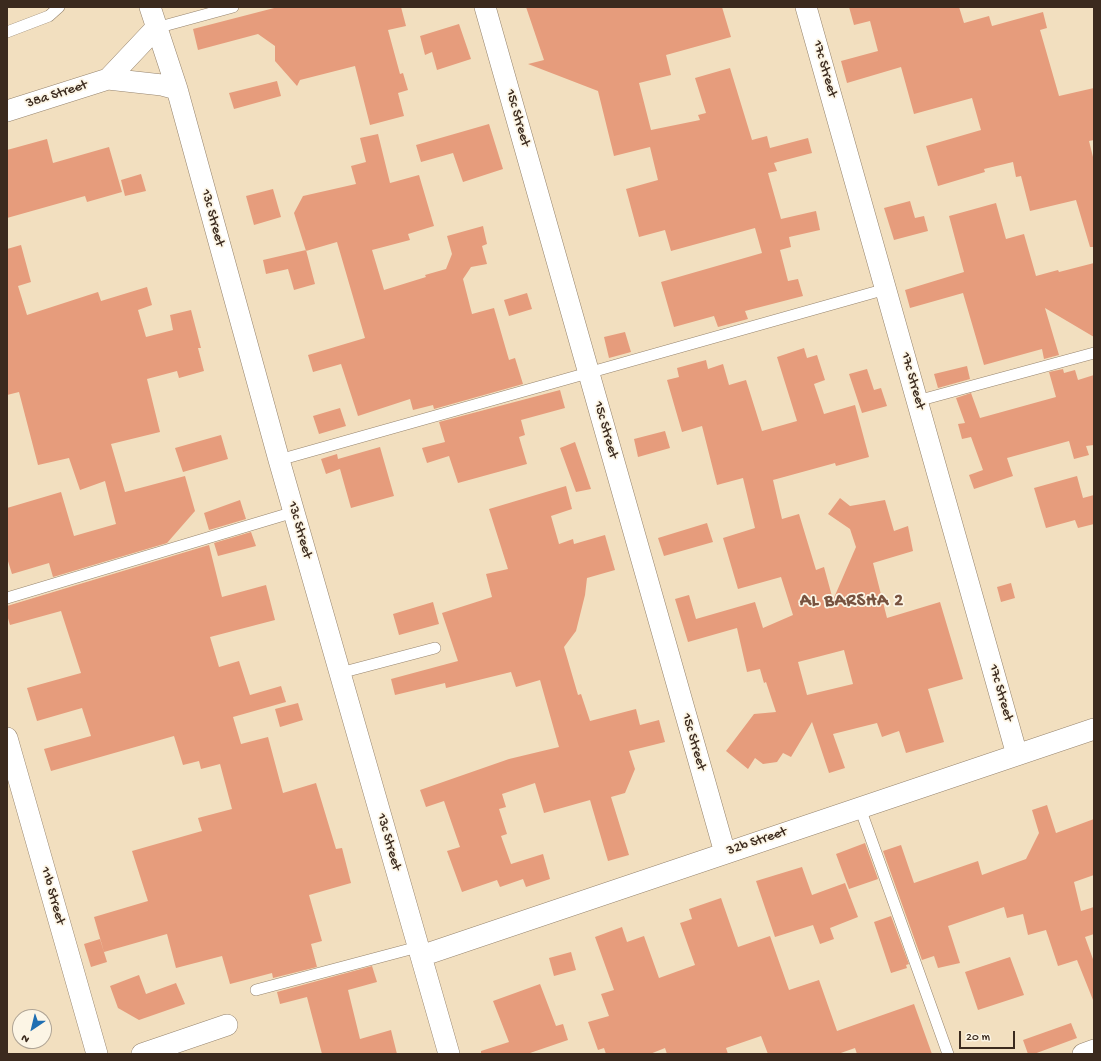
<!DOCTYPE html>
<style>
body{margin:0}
#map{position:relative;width:1101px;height:1061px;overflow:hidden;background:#f2dfbf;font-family:"Gochi Hand",sans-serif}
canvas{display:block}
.frame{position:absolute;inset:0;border:8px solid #3b2a1e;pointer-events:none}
.north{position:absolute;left:12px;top:1009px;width:40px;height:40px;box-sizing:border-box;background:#fcf5e5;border:1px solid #afa495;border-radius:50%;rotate:215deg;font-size:11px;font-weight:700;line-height:16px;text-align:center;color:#3b2a1e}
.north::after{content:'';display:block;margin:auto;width:14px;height:18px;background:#1f6fb2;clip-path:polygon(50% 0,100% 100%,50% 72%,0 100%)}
.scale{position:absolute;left:959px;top:1031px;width:56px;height:18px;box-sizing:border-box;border:2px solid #3b2a1e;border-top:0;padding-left:5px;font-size:12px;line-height:14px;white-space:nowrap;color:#3b2a1e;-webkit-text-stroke:3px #fcf5e5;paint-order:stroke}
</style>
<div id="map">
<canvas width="1101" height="1061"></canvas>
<div class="frame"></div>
<div class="north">N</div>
<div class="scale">20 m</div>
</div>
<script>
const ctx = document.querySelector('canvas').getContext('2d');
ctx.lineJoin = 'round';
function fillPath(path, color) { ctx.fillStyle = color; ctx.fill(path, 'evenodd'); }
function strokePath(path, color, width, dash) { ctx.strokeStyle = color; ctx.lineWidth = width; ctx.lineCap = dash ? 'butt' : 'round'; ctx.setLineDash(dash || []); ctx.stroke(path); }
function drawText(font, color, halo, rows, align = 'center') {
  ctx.font = font + ' "Gochi Hand",sans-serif'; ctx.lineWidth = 3.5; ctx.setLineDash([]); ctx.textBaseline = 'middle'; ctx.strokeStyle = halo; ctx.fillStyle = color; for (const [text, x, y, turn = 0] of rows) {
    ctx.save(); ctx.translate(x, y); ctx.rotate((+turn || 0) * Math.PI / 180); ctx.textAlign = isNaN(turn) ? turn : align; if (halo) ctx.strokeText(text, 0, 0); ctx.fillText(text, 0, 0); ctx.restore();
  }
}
fillPath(new Path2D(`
 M 278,7 L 401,7 L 406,26 L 388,30 L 400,74 L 403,73 L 408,90 L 398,93 L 404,116 L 370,125 L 355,66 L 300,80 L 297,86 L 275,61 L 275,46 L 258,34 L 198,50 L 193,29 Z
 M 526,7 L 722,7 L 731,37 L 666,55 L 671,75 L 639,83 L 651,130 L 700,120 L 698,115 L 706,113 L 695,78 L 730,68 L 752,140 L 767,136 L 770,148 L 808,138 L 812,153 L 774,163 L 777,171 L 768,173 L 781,219 L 816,211 L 820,230 L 789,237 L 791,247 L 780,250 L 788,281 L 798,279 L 803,296 L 745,311 L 748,319 L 718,327 L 714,316 L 674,327 L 661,282 L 762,253 L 755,228 L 671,251 L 665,230 L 639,237 L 626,189 L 658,180 L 650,147 L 614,156 L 598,91 L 528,64 L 544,60 Z
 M 849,7 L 959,7 L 964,23 L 989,16 L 992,26 L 1043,12 L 1047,28 L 1040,30 L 1059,96 L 1094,88 L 1094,140 L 1089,141 L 1094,161 L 1094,247 L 1090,247 L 1076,200 L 1030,211 L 1021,176 L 1016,177 L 1013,162 L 984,169 L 985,172 L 938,186 L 926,146 L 981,130 L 972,98 L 914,114 L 901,67 L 847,83 L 841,61 L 878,51 L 870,21 L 854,25 Z
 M 459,24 L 471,59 L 437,70 L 432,52 L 425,55 L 420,36 Z
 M 277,81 L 281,96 L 234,109 L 229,93 Z
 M 489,124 L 503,169 L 463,182 L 453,153 L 421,162 L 416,145 Z
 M 378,134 L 390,183 L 419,175 L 434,226 L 408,234 L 410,240 L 372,250 L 384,290 L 426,277 L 425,275 L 446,269 L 452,254 L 447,236 L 483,226 L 487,244 L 482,246 L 487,264 L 471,267 L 463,279 L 472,314 L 494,308 L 509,360 L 515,358 L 523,384 L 434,409 L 433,405 L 413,410 L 410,399 L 358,416 L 341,364 L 313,372 L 308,355 L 365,338 L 337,242 L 306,251 L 294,213 L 303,196 L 356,184 L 351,166 L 366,162 L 360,138 Z
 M 47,139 L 53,163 L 109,147 L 122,192 L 87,202 L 85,196 L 7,218 L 7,150 Z
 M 141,174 L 146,191 L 125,196 L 121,180 Z
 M 273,189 L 281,217 L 254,225 L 246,196 Z
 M 910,201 L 915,218 L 924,216 L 928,231 L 894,240 L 884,208 Z
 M 996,203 L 1006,239 L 1024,234 L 1036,276 L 1058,270 L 1059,272 L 1094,263 L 1094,337 L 1045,308 L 1059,355 L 1044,359 L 1042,349 L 984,365 L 963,293 L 910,308 L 905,290 L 964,272 L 949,216 Z
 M 21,245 L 31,282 L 18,286 L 27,315 L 98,292 L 101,301 L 147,287 L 152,305 L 138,310 L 146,337 L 173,330 L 170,315 L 191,310 L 201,348 L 198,348 L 204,371 L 179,378 L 177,371 L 147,379 L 160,432 L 111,444 L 125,492 L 185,476 L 195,511 L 167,543 L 53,577 L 49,563 L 12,574 L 7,558 L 7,508 L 61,492 L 74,536 L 116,524 L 105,481 L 80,490 L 69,458 L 38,465 L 19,392 L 7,395 L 7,249 Z
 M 306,250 L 315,284 L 294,290 L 288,269 L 266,274 L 263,260 Z
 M 527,293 L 532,309 L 509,316 L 504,300 Z
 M 625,332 L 631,352 L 609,358 L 604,337 Z
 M 804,348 L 807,358 L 817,355 L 825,380 L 814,384 L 824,414 L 855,405 L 869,457 L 836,466 L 835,463 L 773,480 L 782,519 L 799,514 L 816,570 L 824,567 L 833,600 L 856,547 L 850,529 L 828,514 L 840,498 L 850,506 L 885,500 L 894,531 L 908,526 L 913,551 L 873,563 L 887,618 L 940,602 L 963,679 L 928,689 L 944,742 L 906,753 L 899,731 L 882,737 L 877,723 L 833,734 L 845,768 L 829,773 L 812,722 L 791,757 L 783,753 L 777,762 L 763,764 L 755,758 L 748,769 L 726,751 L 754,714 L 776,712 L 766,682 L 764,683 L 760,669 L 747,672 L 737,628 L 688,642 L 675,599 L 689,595 L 696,619 L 755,602 L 763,628 L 793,615 L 781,577 L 738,589 L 723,538 L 755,528 L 743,478 L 717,485 L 702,426 L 682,432 L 667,380 L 679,377 L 677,368 L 706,360 L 708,369 L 723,364 L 729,385 L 746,380 L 762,431 L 797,421 L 777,357 ZM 844,650 L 853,684 L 807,695 L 798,662 Z
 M 967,366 L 970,379 L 938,388 L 934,374 Z
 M 867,369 L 874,390 L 881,388 L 887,406 L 862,413 L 849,374 Z
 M 1063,369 L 1064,373 L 1075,370 L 1078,380 L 1094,375 L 1094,445 L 1086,446 L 1089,455 L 1074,459 L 1069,441 L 1007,458 L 1013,476 L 974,489 L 969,475 L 983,470 L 971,437 L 962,439 L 958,424 L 965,423 L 956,398 L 971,393 L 980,418 L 1056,397 L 1049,372 Z
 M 560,390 L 565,408 L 521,420 L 525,435 L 519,437 L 527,464 L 458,483 L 449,456 L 427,463 L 422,448 L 445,442 L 439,422 Z
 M 340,408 L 346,426 L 319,434 L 313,416 Z
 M 665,431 L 670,448 L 638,457 L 634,439 Z
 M 221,435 L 228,459 L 183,472 L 175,448 Z
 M 575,442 L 591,489 L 576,492 L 560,448 Z
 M 380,447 L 394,496 L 351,508 L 340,469 L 326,474 L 321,459 L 337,454 L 338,459 Z
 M 1077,476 L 1083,498 L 1094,495 L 1094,524 L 1078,528 L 1075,520 L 1046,528 L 1034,488 Z
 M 566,486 L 572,509 L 551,516 L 559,544 L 573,539 L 574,544 L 605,535 L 615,570 L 587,578 L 585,595 L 576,631 L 564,647 L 578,695 L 581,694 L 590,721 L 636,709 L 640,725 L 659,720 L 665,742 L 629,751 L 635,769 L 625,793 L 611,797 L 629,855 L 608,861 L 590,800 L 544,813 L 535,783 L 502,794 L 506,807 L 499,809 L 507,834 L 501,836 L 511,864 L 543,854 L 550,879 L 526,887 L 523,879 L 500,887 L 497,880 L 462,892 L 447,851 L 460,847 L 444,801 L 426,807 L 420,790 L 509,759 L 559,747 L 540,680 L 516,687 L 511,672 L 446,688 L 445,683 L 395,695 L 391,679 L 458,661 L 442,613 L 492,597 L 486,574 L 508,569 L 489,509 Z
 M 240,500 L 246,519 L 209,530 L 204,513 Z
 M 707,523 L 713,542 L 664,556 L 658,538 Z
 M 251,532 L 256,546 L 218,556 L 214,543 Z
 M 209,545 L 222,597 L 266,585 L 275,620 L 210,637 L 219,667 L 239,661 L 250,695 L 281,686 L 286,702 L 233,717 L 241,744 L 268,737 L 283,793 L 316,783 L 336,849 L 342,848 L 351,883 L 309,895 L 322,941 L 311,944 L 317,967 L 273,978 L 272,973 L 230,984 L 222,956 L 176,968 L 167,934 L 104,952 L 94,917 L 148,901 L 132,851 L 202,831 L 198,818 L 232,809 L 220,764 L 201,769 L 199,761 L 183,765 L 174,736 L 51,771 L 44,749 L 91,736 L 82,708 L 37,721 L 27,688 L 81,673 L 61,611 L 10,625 L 7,615 L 7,606 Z
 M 1011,583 L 1015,598 L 1001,602 L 997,587 Z
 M 433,602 L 439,624 L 399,635 L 393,614 Z
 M 298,703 L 303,720 L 280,727 L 275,709 Z
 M 1047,805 L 1056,833 L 1094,819 L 1094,875 L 1074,882 L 1081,911 L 1094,907 L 1094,934 L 1085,937 L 1094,962 L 1094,1000 L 1093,1000 L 1077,960 L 1058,966 L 1046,930 L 1028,935 L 1023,914 L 1007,918 L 1004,907 L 948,926 L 960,963 L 938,968 L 934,956 L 922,960 L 883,851 L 901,845 L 914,883 L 978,861 L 982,875 L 1026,859 L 1039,833 L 1032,810 Z
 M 865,843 L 878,879 L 849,889 L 836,854 Z
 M 802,867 L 812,895 L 845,883 L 858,917 L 830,928 L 834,939 L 820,944 L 813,925 L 775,937 L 756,881 Z
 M 721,898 L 738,947 L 770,936 L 789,990 L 819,980 L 837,1031 L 914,1004 L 932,1054 L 857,1054 L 855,1048 L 838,1054 L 768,1054 L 761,1036 L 726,1048 L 728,1054 L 667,1054 L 665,1048 L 650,1054 L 606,1054 L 604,1048 L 598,1050 L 588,1022 L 609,1016 L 601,994 L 614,990 L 595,937 L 622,927 L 627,942 L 644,936 L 659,978 L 695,965 L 680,923 L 692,919 L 689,909 Z
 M 891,916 L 909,964 L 906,965 L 907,968 L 891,973 L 874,922 Z
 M 100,939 L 107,962 L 91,967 L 84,944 Z
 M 571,952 L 576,970 L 554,976 L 549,958 Z
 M 1010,957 L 1024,995 L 978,1010 L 965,972 Z
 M 372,966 L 377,982 L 348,990 L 360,1039 L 391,1030 L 397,1054 L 322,1054 L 307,997 L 280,1004 L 277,992 Z
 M 139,975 L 146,994 L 176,983 L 185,1004 L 139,1020 L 118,1008 L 110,986 Z
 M 540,984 L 556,1026 L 563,1024 L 568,1040 L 527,1054 L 481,1054 L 481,1051 L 509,1042 L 493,1001 Z
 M 1071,1023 L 1077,1038 L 1034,1054 L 1028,1054 L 1023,1040 Z`), '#e69c7c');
const lane = new Path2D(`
 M 156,28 L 233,7
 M 7,32 L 49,16 L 59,7
 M 917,401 L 1094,353
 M 279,460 L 886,289
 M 7,598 L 294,512
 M 340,673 L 435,648
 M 860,808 L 948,1054
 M 256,990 L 418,947`);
const street = new Path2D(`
 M 150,7 L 177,89 L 279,460 L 449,1054
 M 485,7 L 725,853
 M 806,7 L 1017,755
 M 108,79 L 156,28
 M 7,111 L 108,79 L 162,85 L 177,89
 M 7,738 L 97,1054
 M 421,956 L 1094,729
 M 142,1054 L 227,1025
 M 1083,1054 L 1094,1050`);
strokePath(lane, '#96846e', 12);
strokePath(street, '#96846e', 22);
strokePath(lane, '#fff', 11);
strokePath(street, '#fff', 21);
drawText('14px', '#3b2a1e', '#fcf5e5', [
 ["17c Street",824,69,74],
 ["38a Street",57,95,-18],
 ["15c Street",517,118,74],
 ["13c Street",212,218,75],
 ["17c Street",912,381,74],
 ["15c Street",605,430,74],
 ["13c Street",299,530,74],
 ["17c Street",1000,693,74],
 ["15c Street",693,742,74],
 ["13c Street",388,842,74],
 ["32b Street",757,842,-19],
 ["11b Street",52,896,74]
]);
ctx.letterSpacing = '1px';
drawText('bold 18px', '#77523f', '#fcf5e5', [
 ["AL BARSHA 2",852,602]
]);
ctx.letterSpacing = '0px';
</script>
